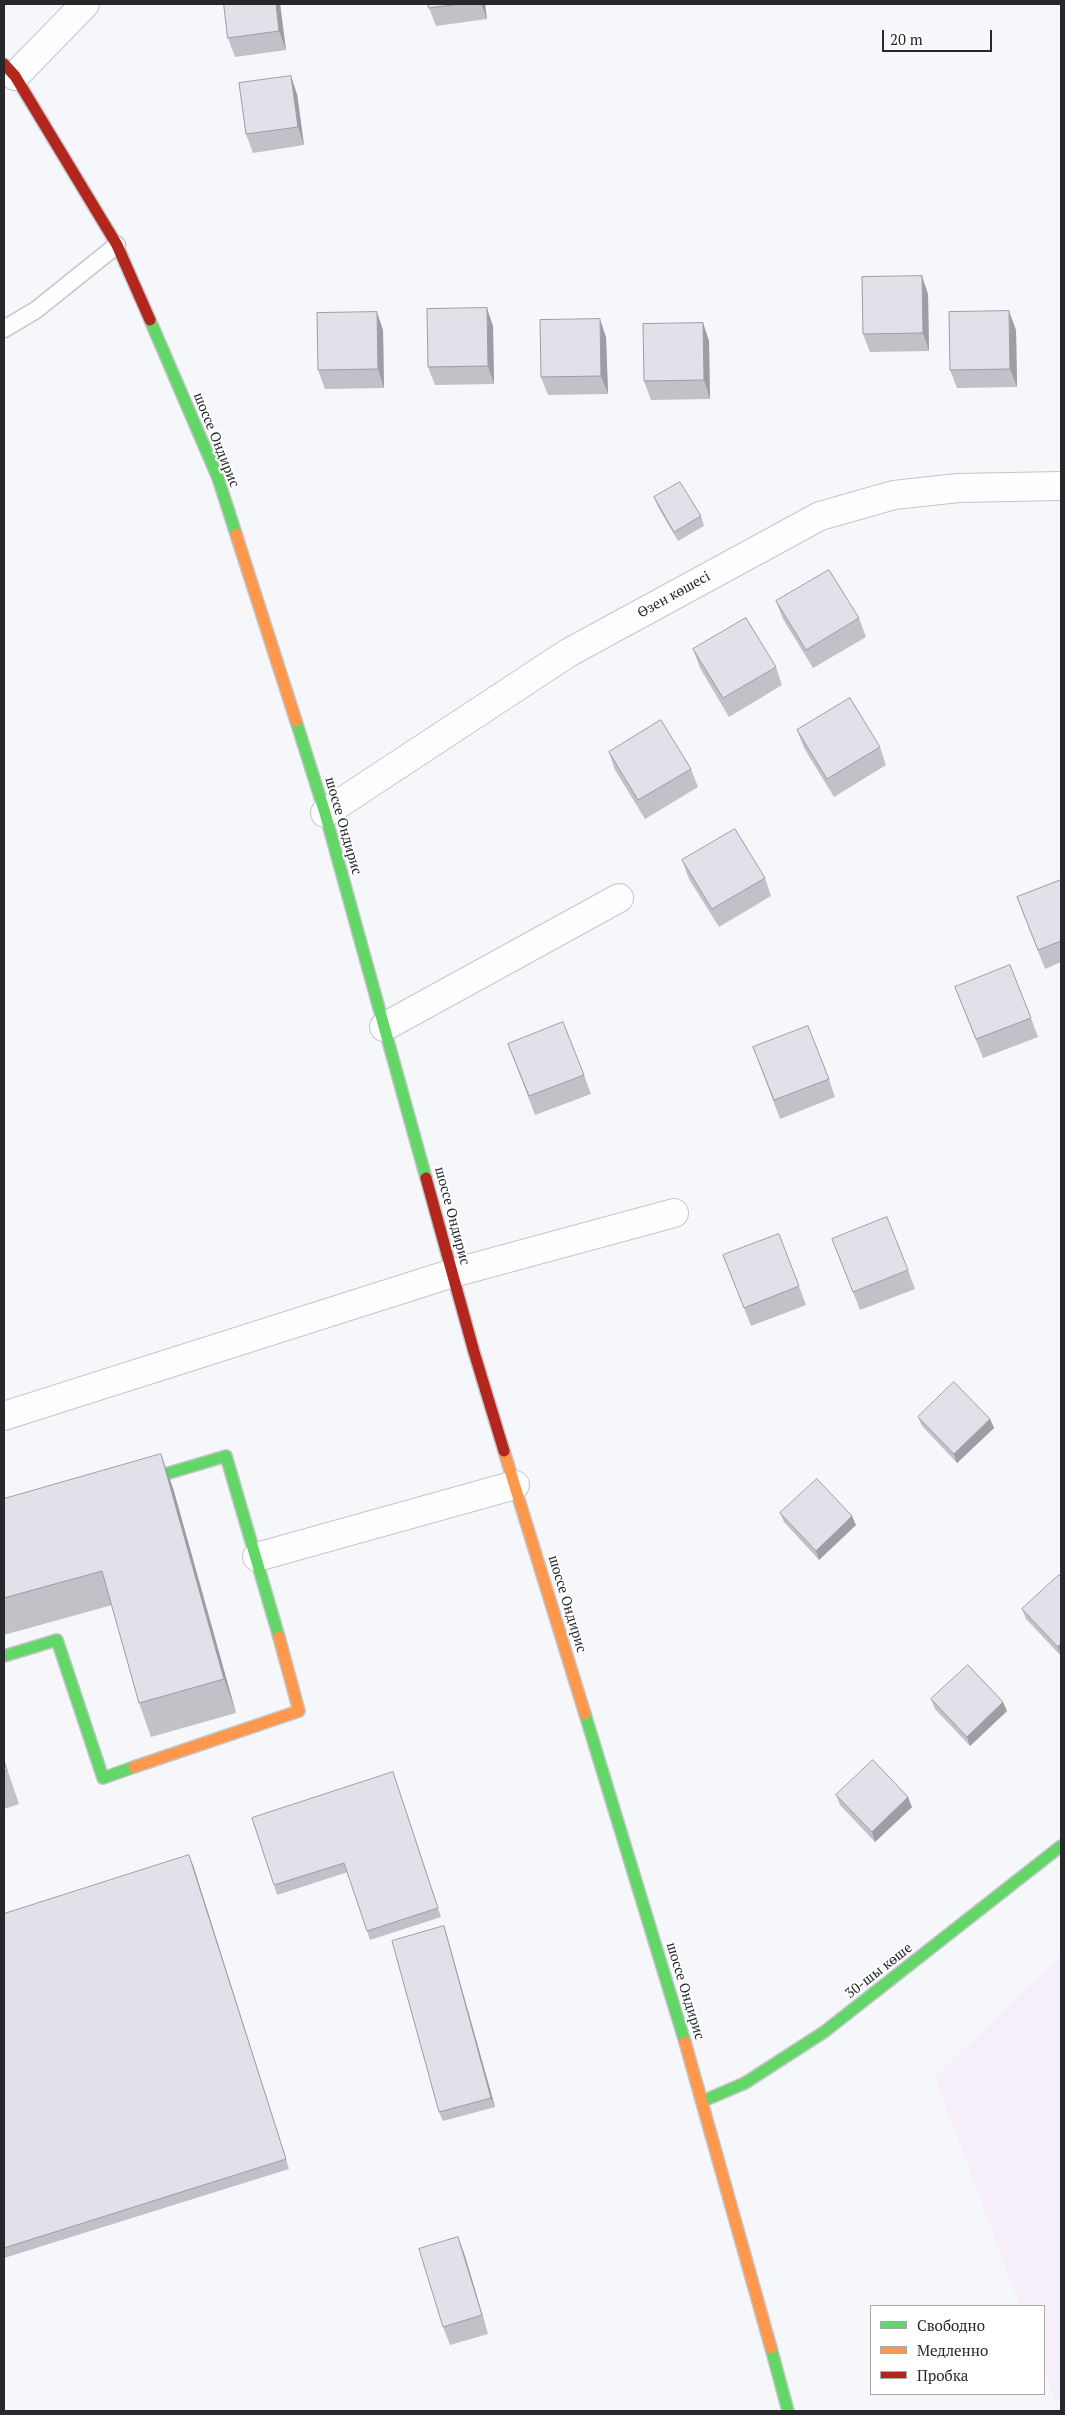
<!DOCTYPE html>
<meta charset="utf-8">
<style>
body{margin:0}
#map{position:relative;width:1065px;height:2415px;overflow:hidden;background:#f5f7fa;font-family:"PT Serif",serif}
canvas{display:block}
.frame{position:absolute;inset:0;border:5px solid #26282b;pointer-events:none}
.legend{position:absolute;left:870px;top:2305px;width:175px;height:90px;box-sizing:border-box;background:#fff;border:1px solid #a8a9aa;margin:0;padding:6px 9px;list-style:none;font-size:15px;color:#26282b}
.legend li{display:flex;align-items:center;gap:10px;height:25px}
.legend b{width:25px;border:1px solid #a8a9aa}
.scale{position:absolute;left:882px;top:30px;width:110px;height:22px;box-sizing:border-box;border:2px solid #26282b;border-top:0;padding-left:6px;font-size:15px;line-height:18px;white-space:nowrap;color:#26282b;-webkit-text-stroke:4px #fff;paint-order:stroke}
</style>
<div id="map">
<canvas width="1065" height="2415"></canvas>
<div class="frame"></div>
<ul class="legend">
<li><b style="height:6px;background:#63d668"></b>Свободно</li>
<li><b style="height:6px;background:#ff974d"></b>Медленно</li>
<li><b style="height:6px;background:#b3261e"></b>Пробка</li>
</ul>
<div class="scale">20 m</div>
</div>
<script>
const ctx = document.querySelector('canvas').getContext('2d');
ctx.lineJoin = 'round';
function fillPath(path, color) { ctx.fillStyle = color; ctx.fill(path, 'evenodd'); }
function strokePath(path, color, width, dash) { ctx.strokeStyle = color; ctx.lineWidth = width; ctx.lineCap = dash ? 'butt' : 'round'; ctx.setLineDash(dash || []); ctx.stroke(path); }
function drawText(font, color, halo, rows, align = 'center') {
  ctx.font = font + ' "PT Serif",serif'; ctx.lineWidth = 4; ctx.setLineDash([]); ctx.textBaseline = 'middle'; ctx.strokeStyle = halo; ctx.fillStyle = color; for (const [text, x, y, turn = 0] of rows) {
    ctx.save(); ctx.translate(x, y); ctx.rotate((+turn || 0) * Math.PI / 180); ctx.textAlign = isNaN(turn) ? turn : align; if (halo) ctx.strokeText(text, 0, 0); ctx.fillText(text, 0, 0); ctx.restore();
  }
}
fillPath(new Path2D(`
 M 1061,1955 L 1061,2398 L 1055,2400 L 1044,2369 L 1044,2306 L 1020,2306 L 935,2077 Z`), '#f6eef9');
const lane = new Path2D(`
 M 4,329 L 36,310 L 117,245`);
const street = new Path2D(`
 M 15,76 L 85,4
 M 325,813 L 568,653 L 820,516 L 894,495 L 958,488 L 1061,486
 M 384,1027 L 619,898
 M 4,1416 L 453,1273 L 674,1213
 M 257,1557 L 515,1485`);
const fast = new Path2D(`
 M 150,320 L 218,478 L 236,534
 M 296,721 L 325,813 L 426,1178
 M 132,1484 L 226,1456 L 279,1637
 M 4,1656 L 57,1640 L 103,1778 L 134,1767
 M 585,1714 L 685,2042
 M 703,2101 L 745,2083 L 824,2032 L 1061,1846
 M 771,2348 L 788,2411`);
const slow = new Path2D(`
 M 236,534 L 296,721
 M 504,1451 L 585,1714
 M 134,1767 L 299,1711 L 279,1637
 M 685,2042 L 771,2348`);
const jam = new Path2D(`
 M 4,64 L 15,76 L 117,245 L 150,320
 M 426,1178 L 474,1352 L 504,1451`);
strokePath(lane, '#c4c6c8', 19);
strokePath(street, '#c4c6c8', 30);
strokePath(fast, '#c4c6c8', 14);
strokePath(slow, '#c4c6c8', 14);
strokePath(jam, '#c4c6c8', 14);
strokePath(lane, '#fefefe', 16);
strokePath(street, '#fefefe', 28);
strokePath(fast, '#63d668', 11);
strokePath(slow, '#ff974d', 11);
strokePath(jam, '#b3261e', 11);
fillPath(new Path2D(`
 M 224,4 L 280,4 L 286,50 L 235,57 L 228,38 Z
 M 428,4 L 485,4 L 487,19 L 436,26 L 429,8 Z
 M 297,94 L 304,145 L 253,153 L 246,134 Z
 M 928,294 L 929,351 L 870,352 L 863,334 Z
 M 703,323 L 709,341 L 710,399 L 651,400 L 644,381 Z
 M 493,326 L 494,384 L 435,385 L 428,367 Z
 M 383,330 L 384,388 L 325,389 L 318,370 Z
 M 1016,330 L 1017,387 L 957,388 L 950,370 Z
 M 606,337 L 608,394 L 548,395 L 541,377 Z
 M 654,497 L 701,516 L 704,526 L 678,541 L 658,507 Z
 M 776,601 L 859,618 L 866,637 L 813,668 L 783,619 Z
 M 693,649 L 776,667 L 782,685 L 729,717 L 700,668 Z
 M 797,730 L 880,747 L 886,765 L 834,797 L 804,748 Z
 M 609,752 L 691,769 L 698,787 L 645,819 L 615,770 Z
 M 682,860 L 765,878 L 771,896 L 719,927 L 689,879 Z
 M 1061,880 L 1061,962 L 1045,969 L 1017,897 Z
 M 955,987 L 1031,1018 L 1038,1037 L 983,1058 Z
 M 508,1044 L 584,1075 L 591,1094 L 535,1115 Z
 M 753,1047 L 829,1079 L 835,1097 L 780,1119 Z
 M 832,1239 L 908,1270 L 915,1289 L 860,1310 Z
 M 723,1255 L 799,1286 L 806,1305 L 751,1326 Z
 M 918,1417 L 990,1419 L 994,1428 L 957,1463 L 922,1426 Z
 M 173,1488 L 236,1713 L 151,1737 L 139,1703 L 112,1605 L 4,1635 L 4,1499 Z
 M 780,1513 L 856,1525 L 819,1560 L 784,1522 Z
 M 1061,1577 L 1061,1656 L 1026,1619 L 1022,1609 Z
 M 931,1699 L 1007,1711 L 970,1746 L 935,1709 Z
 M 4,1760 L 19,1804 L 4,1809 Z
 M 396,1781 L 441,1917 L 370,1940 L 348,1872 L 277,1895 L 274,1885 Z
 M 836,1795 L 912,1807 L 875,1842 L 840,1805 Z
 M 193,1865 L 289,2169 L 4,2258 L 4,1914 Z
 M 444,1926 L 447,1936 L 495,2107 L 443,2121 L 439,2112 Z
 M 458,2237 L 465,2256 L 488,2334 L 450,2345 L 443,2327 Z`), '#c2c1c8');
fillPath(new Path2D(`
 M 276,4 L 280,4 L 286,50 L 279,31 Z
 M 481,4 L 485,4 L 487,19 Z
 M 291,76 L 297,94 L 304,145 L 298,127 Z
 M 922,276 L 928,294 L 929,351 L 923,333 Z
 M 487,308 L 493,326 L 494,384 L 488,366 Z
 M 1009,311 L 1016,330 L 1017,387 L 1010,369 Z
 M 377,312 L 383,330 L 384,388 L 378,369 Z
 M 600,319 L 606,337 L 608,394 L 601,376 Z
 M 703,323 L 709,341 L 710,399 L 704,380 Z
 M 990,1419 L 994,1428 L 957,1463 L 954,1454 Z
 M 161,1454 L 173,1488 L 236,1713 L 224,1679 Z
 M 852,1516 L 856,1525 L 819,1560 L 816,1551 Z
 M 1061,1643 L 1061,1656 L 1058,1647 Z
 M 1003,1702 L 1007,1711 L 970,1746 L 967,1737 Z
 M 908,1797 L 912,1807 L 875,1842 L 872,1832 Z
 M 189,1855 L 193,1865 L 289,2169 L 286,2159 Z
 M 444,1926 L 447,1936 L 495,2107 L 491,2098 Z
 M 458,2237 L 465,2256 L 488,2334 L 482,2315 Z`), '#9e9da3');
const building = new Path2D(`
 M 224,4 L 276,4 L 279,31 L 228,38 Z
 M 428,4 L 460,4 L 429,8 Z
 M 291,76 L 298,127 L 246,134 L 239,83 Z
 M 922,276 L 923,333 L 863,334 L 862,277 Z
 M 487,308 L 488,366 L 428,367 L 427,309 Z
 M 1009,311 L 1010,369 L 950,370 L 949,312 Z
 M 377,312 L 378,369 L 318,370 L 317,313 Z
 M 600,319 L 601,376 L 541,377 L 540,320 Z
 M 703,323 L 704,380 L 644,381 L 643,324 Z
 M 680,482 L 701,516 L 674,532 L 654,497 Z
 M 829,570 L 859,618 L 806,650 L 776,601 Z
 M 746,618 L 776,667 L 723,698 L 693,649 Z
 M 850,698 L 880,747 L 827,779 L 797,730 Z
 M 661,720 L 691,769 L 638,800 L 609,752 Z
 M 735,829 L 765,878 L 712,909 L 682,860 Z
 M 1061,880 L 1061,941 L 1038,950 L 1017,897 Z
 M 1010,965 L 1031,1018 L 976,1039 L 955,987 Z
 M 563,1022 L 584,1075 L 529,1096 L 508,1044 Z
 M 808,1026 L 829,1079 L 774,1100 L 753,1047 Z
 M 887,1217 L 908,1270 L 853,1292 L 832,1239 Z
 M 779,1234 L 799,1286 L 744,1308 L 723,1255 Z
 M 954,1382 L 990,1419 L 954,1454 L 918,1417 Z
 M 161,1454 L 224,1679 L 139,1703 L 102,1571 L 4,1598 L 4,1499 Z
 M 817,1479 L 852,1516 L 816,1551 L 780,1513 Z
 M 1059,1575 L 1061,1577 L 1061,1643 L 1058,1647 L 1022,1609 Z
 M 968,1665 L 1003,1702 L 967,1737 L 931,1699 Z
 M 873,1760 L 908,1797 L 872,1832 L 836,1795 Z
 M 4,1761 L 7,1770 L 4,1771 Z
 M 393,1772 L 438,1908 L 367,1931 L 344,1863 L 274,1885 L 252,1818 Z
 M 189,1855 L 286,2159 L 4,2248 L 4,1914 Z
 M 444,1926 L 491,2098 L 439,2112 L 392,1941 Z
 M 458,2237 L 482,2315 L 443,2327 L 419,2249 Z`);
fillPath(building, '#e2e0e9');
strokePath(building, '#9e9da3', 1);
drawText('14px', '#26282b', '#fff', [
 ["шоссе Ондирис",216,440,68],
 ["Өзен көшесі",674,595,-29],
 ["шоссе Ондирис",343,826,74],
 ["шоссе Ондирис",452,1216,75],
 ["шоссе Ондирис",567,1604,73],
 ["30-шы көше",879,1971,-38],
 ["шоссе Ондирис",685,1991,73]
]);
</script>
